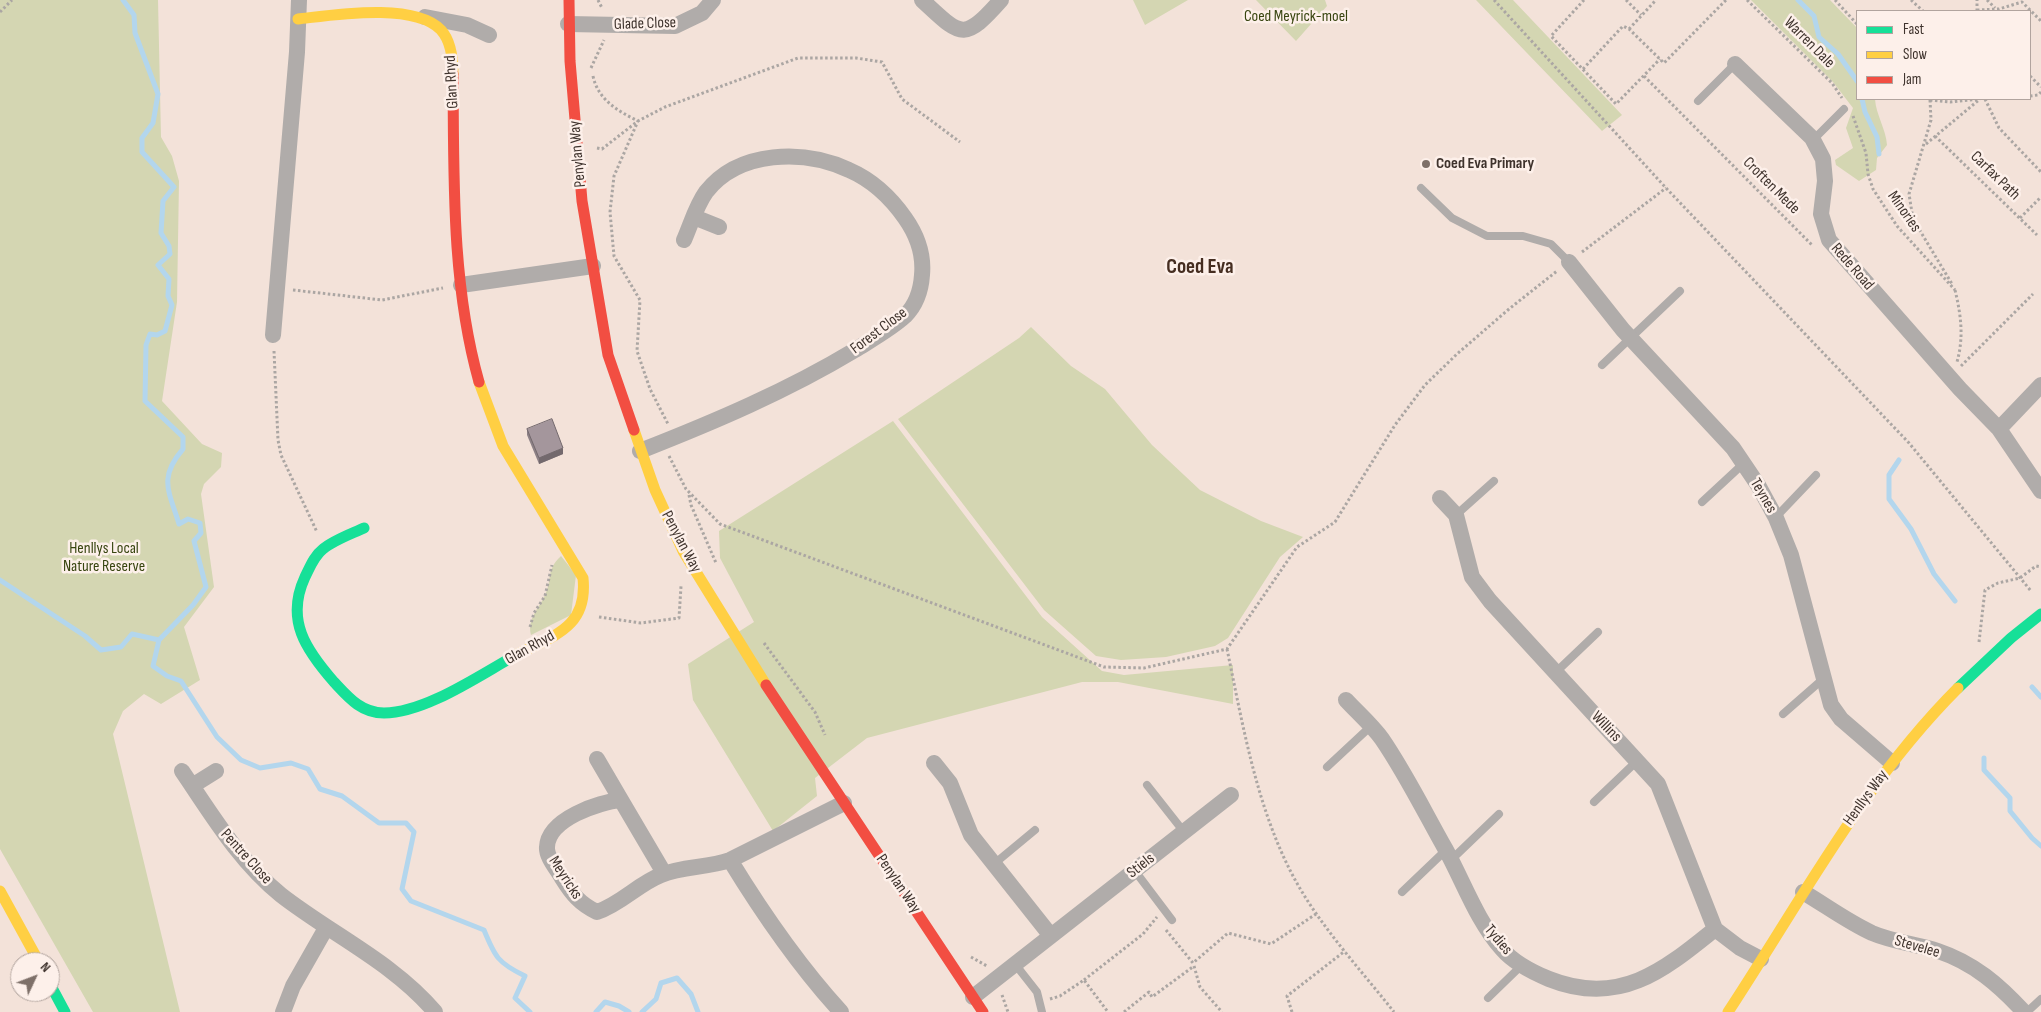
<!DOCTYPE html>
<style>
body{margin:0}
#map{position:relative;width:2041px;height:1012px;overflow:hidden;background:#f3e2d9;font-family:"Sofia Sans Condensed",sans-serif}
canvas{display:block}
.legend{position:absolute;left:1856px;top:10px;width:175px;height:90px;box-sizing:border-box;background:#fdf0ea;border:1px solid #b1a49e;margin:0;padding:6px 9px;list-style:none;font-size:15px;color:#3f332d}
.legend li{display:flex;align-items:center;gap:10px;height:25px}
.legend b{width:25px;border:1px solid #b1a49e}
.north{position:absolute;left:10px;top:952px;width:50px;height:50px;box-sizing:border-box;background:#fdf0ea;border:1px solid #b1a49e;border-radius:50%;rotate:47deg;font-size:14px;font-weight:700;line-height:20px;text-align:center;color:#3f332d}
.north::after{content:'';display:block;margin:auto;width:18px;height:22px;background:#7e7069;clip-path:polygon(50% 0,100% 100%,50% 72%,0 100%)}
</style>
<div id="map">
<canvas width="2041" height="1012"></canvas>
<ul class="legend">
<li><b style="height:6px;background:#16e098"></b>Fast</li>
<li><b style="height:6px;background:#ffcf43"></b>Slow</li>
<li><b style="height:6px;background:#f24e42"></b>Jam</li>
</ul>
<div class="north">N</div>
</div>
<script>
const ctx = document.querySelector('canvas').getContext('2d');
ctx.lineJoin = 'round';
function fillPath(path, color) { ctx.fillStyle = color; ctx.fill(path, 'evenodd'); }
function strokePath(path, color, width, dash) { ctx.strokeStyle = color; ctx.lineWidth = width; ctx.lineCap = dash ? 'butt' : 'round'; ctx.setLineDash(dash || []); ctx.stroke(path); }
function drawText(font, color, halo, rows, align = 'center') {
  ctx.font = font + ' "Sofia Sans Condensed",sans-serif'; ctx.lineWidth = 5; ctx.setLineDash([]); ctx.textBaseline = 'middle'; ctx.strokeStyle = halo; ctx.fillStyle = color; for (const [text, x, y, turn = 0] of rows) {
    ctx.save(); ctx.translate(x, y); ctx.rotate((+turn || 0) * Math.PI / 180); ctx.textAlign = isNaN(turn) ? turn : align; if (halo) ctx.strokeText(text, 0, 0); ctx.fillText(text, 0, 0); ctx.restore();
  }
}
fillPath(new Path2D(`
 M 0,0 L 158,0 L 161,137 L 172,156 L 179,181 L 177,302 L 162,401 L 202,444 L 222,453 L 221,467 L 204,484 L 201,494 L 214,587 L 184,627 L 200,680 L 161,704 L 144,694 L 123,711 L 113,734 L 180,1012 L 93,1012 L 0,849 Z
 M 1133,0 L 1188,0 L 1145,25 Z
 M 1256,0 L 1325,0 L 1327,6 L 1296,41 Z
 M 1476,0 L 1513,0 L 1622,115 L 1602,131 Z
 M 1751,0 L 1830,0 L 1857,28 L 1857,99 L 1875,99 C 1876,115 1886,129 1887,145 L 1877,158 L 1876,170 L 1859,181 L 1836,165 L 1835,160 L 1853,148 L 1846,128 L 1853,108 L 1833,82 Z
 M 1031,327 L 1071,366 L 1105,389 L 1152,445 L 1200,490 L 1261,521 L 1303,537 L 1280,557 L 1228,638 L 1215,646 L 1166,657 L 1121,660 L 1096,656 L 1044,610 L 898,419 L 1019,338 Z
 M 893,421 L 1042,617 L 1102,671 L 1124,675 L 1233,665 L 1233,704 L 1118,682 L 1082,682 L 867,738 L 815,778 L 817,796 L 773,831 L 693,700 L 688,664 L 754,622 L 720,558 L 719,531 Z
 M 561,556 L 576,575 L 571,615 L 531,635 C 527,618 539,609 545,595 C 553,579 545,571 561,556 Z`), '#d4d6b2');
strokePath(new Path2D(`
 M 123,0 L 134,15 L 135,33 L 158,94 L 153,123 L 142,138 L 142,152 L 174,187 L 163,201 L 161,233 L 169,246 L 170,254 L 158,265 L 169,279 L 168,296 L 172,305 L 165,331 L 157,335 L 150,334 L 146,345 L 145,401 L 183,437 L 183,449 C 158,478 169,491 179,524 L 188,519 L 200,523 L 201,533 L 194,541 L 206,587 L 193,605 L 159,640
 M 1798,0 L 1814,16 L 1819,37 L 1838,54 L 1857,81
 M 1862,99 L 1865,112 L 1877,137 L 1879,154
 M 1899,460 L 1889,475 L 1889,499 L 1911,529 L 1934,574 L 1955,601
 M 0,580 L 85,636 L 101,650 L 121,647 L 132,634 L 159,640 L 153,666 L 167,676 L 181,681 L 217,737 L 241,760 L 260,768 L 291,763 L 308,769 L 320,789 L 342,796 L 379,823 L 406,823 L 414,832 L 402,889 L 411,901 L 484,930 C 495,957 498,963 525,976 L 515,998 L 530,1012
 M 2032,687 L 2041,697
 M 1984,758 L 1984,770 L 2010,798 L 2010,811 L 2032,838 L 2041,846
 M 596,1012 L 605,1002 L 619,1006 L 629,1012
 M 642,1012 L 656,999 L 661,983 L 677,978 L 691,994 L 698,1012`), '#b3d6ed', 5);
strokePath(new Path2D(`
 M 598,0 L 602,8
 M 1494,0 L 1666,188 L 1909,443 L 2031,591
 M 1584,0 L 1551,36 L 1616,104 L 1660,59
 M 1626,0 L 1641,15
 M 1747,0 L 1832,83 L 1842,98
 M 1835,0 L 1857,24
 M 1911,0 L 1923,11
 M 1987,0 L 1995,8
 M 1977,10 L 1999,9 L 2022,2 L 2041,21
 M 1977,11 L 1977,0
 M 0,12 L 12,0
 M 1629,29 L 1656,0
 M 591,68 L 604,40
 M 1583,69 L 1623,26 L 1629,29 L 1664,63 L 1726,0
 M 593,76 C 598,100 618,111 638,121 L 614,176 L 610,212 L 614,256 L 640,300 L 637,351 L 650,389 L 668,424
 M 1644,76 L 1812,245
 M 2030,76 L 2041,87
 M 2030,96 L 2038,95 L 2041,92
 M 1985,99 L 1999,128 L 2041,172
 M 1930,100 L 1931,120 L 1909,194 L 1913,219 L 1952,284
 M 1930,100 L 1950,102 L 1979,99
 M 1853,116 L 1866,153 L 1868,174 L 1873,189 L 1897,226 L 1955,290
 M 1935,136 L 2037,235
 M 1926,144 L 1980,99
 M 597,148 L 602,149 L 638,121 L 665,107 L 798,58 L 856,58 L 882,62 L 902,99 L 960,142
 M 2020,218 L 2041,197
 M 1582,252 L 1666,188
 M 293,290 L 382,300 L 443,288
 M 1955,290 C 1961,315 1964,337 1957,362
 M 274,351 L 278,440 L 281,455 L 317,532
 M 1961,366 L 2033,294
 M 669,456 L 686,489 L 720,524 L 1104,667 L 1144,668 L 1227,649 L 1297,547 L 1335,522 L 1395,425 L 1425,385 L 1457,354 L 1509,309 L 1557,271
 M 689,495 L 691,505 L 716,563
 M 599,617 L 641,623 L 679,618 L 681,586
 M 530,627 L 534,613 L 545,596 L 552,565
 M 1979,642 L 1985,590 L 1998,583 L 2020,578 L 2036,566 L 2041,567
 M 764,643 L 815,712 L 825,735
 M 1227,649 C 1242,721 1255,798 1287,864 C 1313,919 1357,965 1394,1012
 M 1166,930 L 1193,963 L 1228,933 L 1271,944 L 1316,914
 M 971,957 L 987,966
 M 1194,966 L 1200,987 L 1222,1012
 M 1084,980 L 1143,934 L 1157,917
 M 1002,995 L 1008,1012
 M 1050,999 L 1060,996 L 1084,980 L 1108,1012
 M 1124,1012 L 1149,992 L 1152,997 L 1194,966
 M 1292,1012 L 1287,996 L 1345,951`), '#aba6a3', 3, [2.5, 2.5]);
strokePath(new Path2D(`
 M 1698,101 L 1735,64
 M 1813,140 L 1844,109
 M 1421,188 L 1452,218 L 1487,236 L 1523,236 L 1551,244 L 1569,262
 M 1602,365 L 1680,291
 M 1702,502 L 1743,464
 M 1456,515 L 1494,481
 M 1776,517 L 1816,475
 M 1555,673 L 1598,632
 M 1783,714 L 1823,679
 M 1327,767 L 1370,727
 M 1147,785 L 1184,832
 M 1594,802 L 1637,761
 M 1451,860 L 1499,814
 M 994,864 L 1035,830
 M 1135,871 L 1172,920
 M 1402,892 L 1446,850
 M 1015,964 L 1037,992 L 1042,1012
 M 1488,998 L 1522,965
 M 2027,1012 L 2041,999`), '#b0acaa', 8);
strokePath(new Path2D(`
 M 922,0 C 961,36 963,43 1001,0
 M 425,17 L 467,25 L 489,35
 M 568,24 L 675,26 L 702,13 L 713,0
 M 1735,64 L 1812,138 L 1823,159 L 1825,181 L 1821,214 L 1829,240 L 1960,389 L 1999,429 L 2041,491
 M 694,217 L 719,227
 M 1569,262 L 1623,330 L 1733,448 L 1758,485 L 1776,518 L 1791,555 L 1831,705 L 1841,719 L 1892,763
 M 461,285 L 593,266
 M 273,335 L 297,52 L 299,0
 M 1999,429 L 2041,385
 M 640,451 C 714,422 787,391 855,350 C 871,340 891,329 905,316 C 916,305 921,290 922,275 C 924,254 917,235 905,218 C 891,198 872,180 849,170 C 804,149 739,150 706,192 C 696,206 691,224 684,240
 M 1440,498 L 1456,515 L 1472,577 L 1490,601 L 1658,784 L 1715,929 L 1740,948 L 1761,959
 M 1346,700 C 1358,713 1372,725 1382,739 C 1406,774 1425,813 1446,850 C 1464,883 1477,921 1502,949 C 1514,963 1532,972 1549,979 C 1619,1007 1663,971 1715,929
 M 597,759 L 621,800
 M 934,763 L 950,783 L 971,835 L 1051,936
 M 182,771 C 212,815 239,861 281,895 C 331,934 394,963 435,1012
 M 192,786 L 216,771
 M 730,860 C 763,914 798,965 841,1012
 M 664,873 L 621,800 C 599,802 548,819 547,847 C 546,857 557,869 562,878 C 572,894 580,904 597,912 C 621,904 638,884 661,875 C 683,866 707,868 730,860 L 844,803
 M 1803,892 C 1825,905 1848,922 1872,933 C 1893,942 1916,944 1938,951 C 1974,963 1999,985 2024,1012
 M 973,997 L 1231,795
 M 283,1012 L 293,986 L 326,928`), '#b0acaa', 16);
strokePath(new Path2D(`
 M 364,528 C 351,534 334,540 323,549 C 314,556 310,567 305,577 C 285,620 306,650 334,682 C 348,697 361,713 384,713 C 426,713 481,674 518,654
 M 1958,688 L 2011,638 L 2041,614
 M 50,984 L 65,1012`), '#16e098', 11);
strokePath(new Path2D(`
 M 298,19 C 334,15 414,2 441,30 C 451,41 453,59 453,74
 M 479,382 L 503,446 L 583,578 C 588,627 555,635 518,654
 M 634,430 L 655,490 L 683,551 L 766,685
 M 0,891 L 39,962
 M 1728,1012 C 1801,901 1863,783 1958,688`), '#ffcf43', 11);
strokePath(new Path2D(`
 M 569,0 L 570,61 L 582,201 L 608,355 L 634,430
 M 453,74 C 454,176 451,283 479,382
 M 766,685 L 983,1012`), '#f24e42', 11);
fillPath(new Path2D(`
 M 527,429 L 563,454 L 539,464 L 527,435 Z`), '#8d8186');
fillPath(new Path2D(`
 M 563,448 L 563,454 L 539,464 L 539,458 Z`), '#73696d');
const building = new Path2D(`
 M 552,419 L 563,448 L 539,458 L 527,429 Z`);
fillPath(building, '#a4969c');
strokePath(building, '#73696d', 1);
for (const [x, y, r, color] of [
 [1426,164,5,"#7e7069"]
]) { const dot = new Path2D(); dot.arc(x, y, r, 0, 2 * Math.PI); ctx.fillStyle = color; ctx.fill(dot); strokePath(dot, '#fdf0ea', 2); }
drawText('16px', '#384510', '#fdf0ea', [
 ["Coed Meyrick-moel",1296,17],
 ["Henllys Local",104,549],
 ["Nature Reserve",104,567]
]);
drawText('16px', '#3f332d', '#fdf0ea', [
 ["Glade Close",645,24,-2],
 ["Warren Dale",1809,43,45],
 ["Glan Rhyd",452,82,-93],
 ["Penylan Way",578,154,-95],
 ["Carfax Path",1995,176,44],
 ["Croften Mede",1771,186,45],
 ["Minories",1904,212,55],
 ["Rede Road",1852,267,49],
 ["Forest Close",879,331,-37],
 ["Teynes",1763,496,60],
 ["Penylan Way",681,542,62],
 ["Glan Rhyd",530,648,-29],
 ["Willins",1606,727,46],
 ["Henllys Way",1866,798,-54],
 ["Pentre Close",246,857,48],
 ["Stiels",1141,866,-38],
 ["Meyricks",565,878,57],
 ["Penylan Way",898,884,56],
 ["Tydies",1498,940,50],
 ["Stevelee",1917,947,16]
]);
drawText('bold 16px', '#3f332d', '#fdf0ea', [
 ["Coed Eva Primary",1436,164]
], 'left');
drawText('bold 21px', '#462e21', '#fdf0ea', [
 ["Coed Eva",1200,268]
]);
</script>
